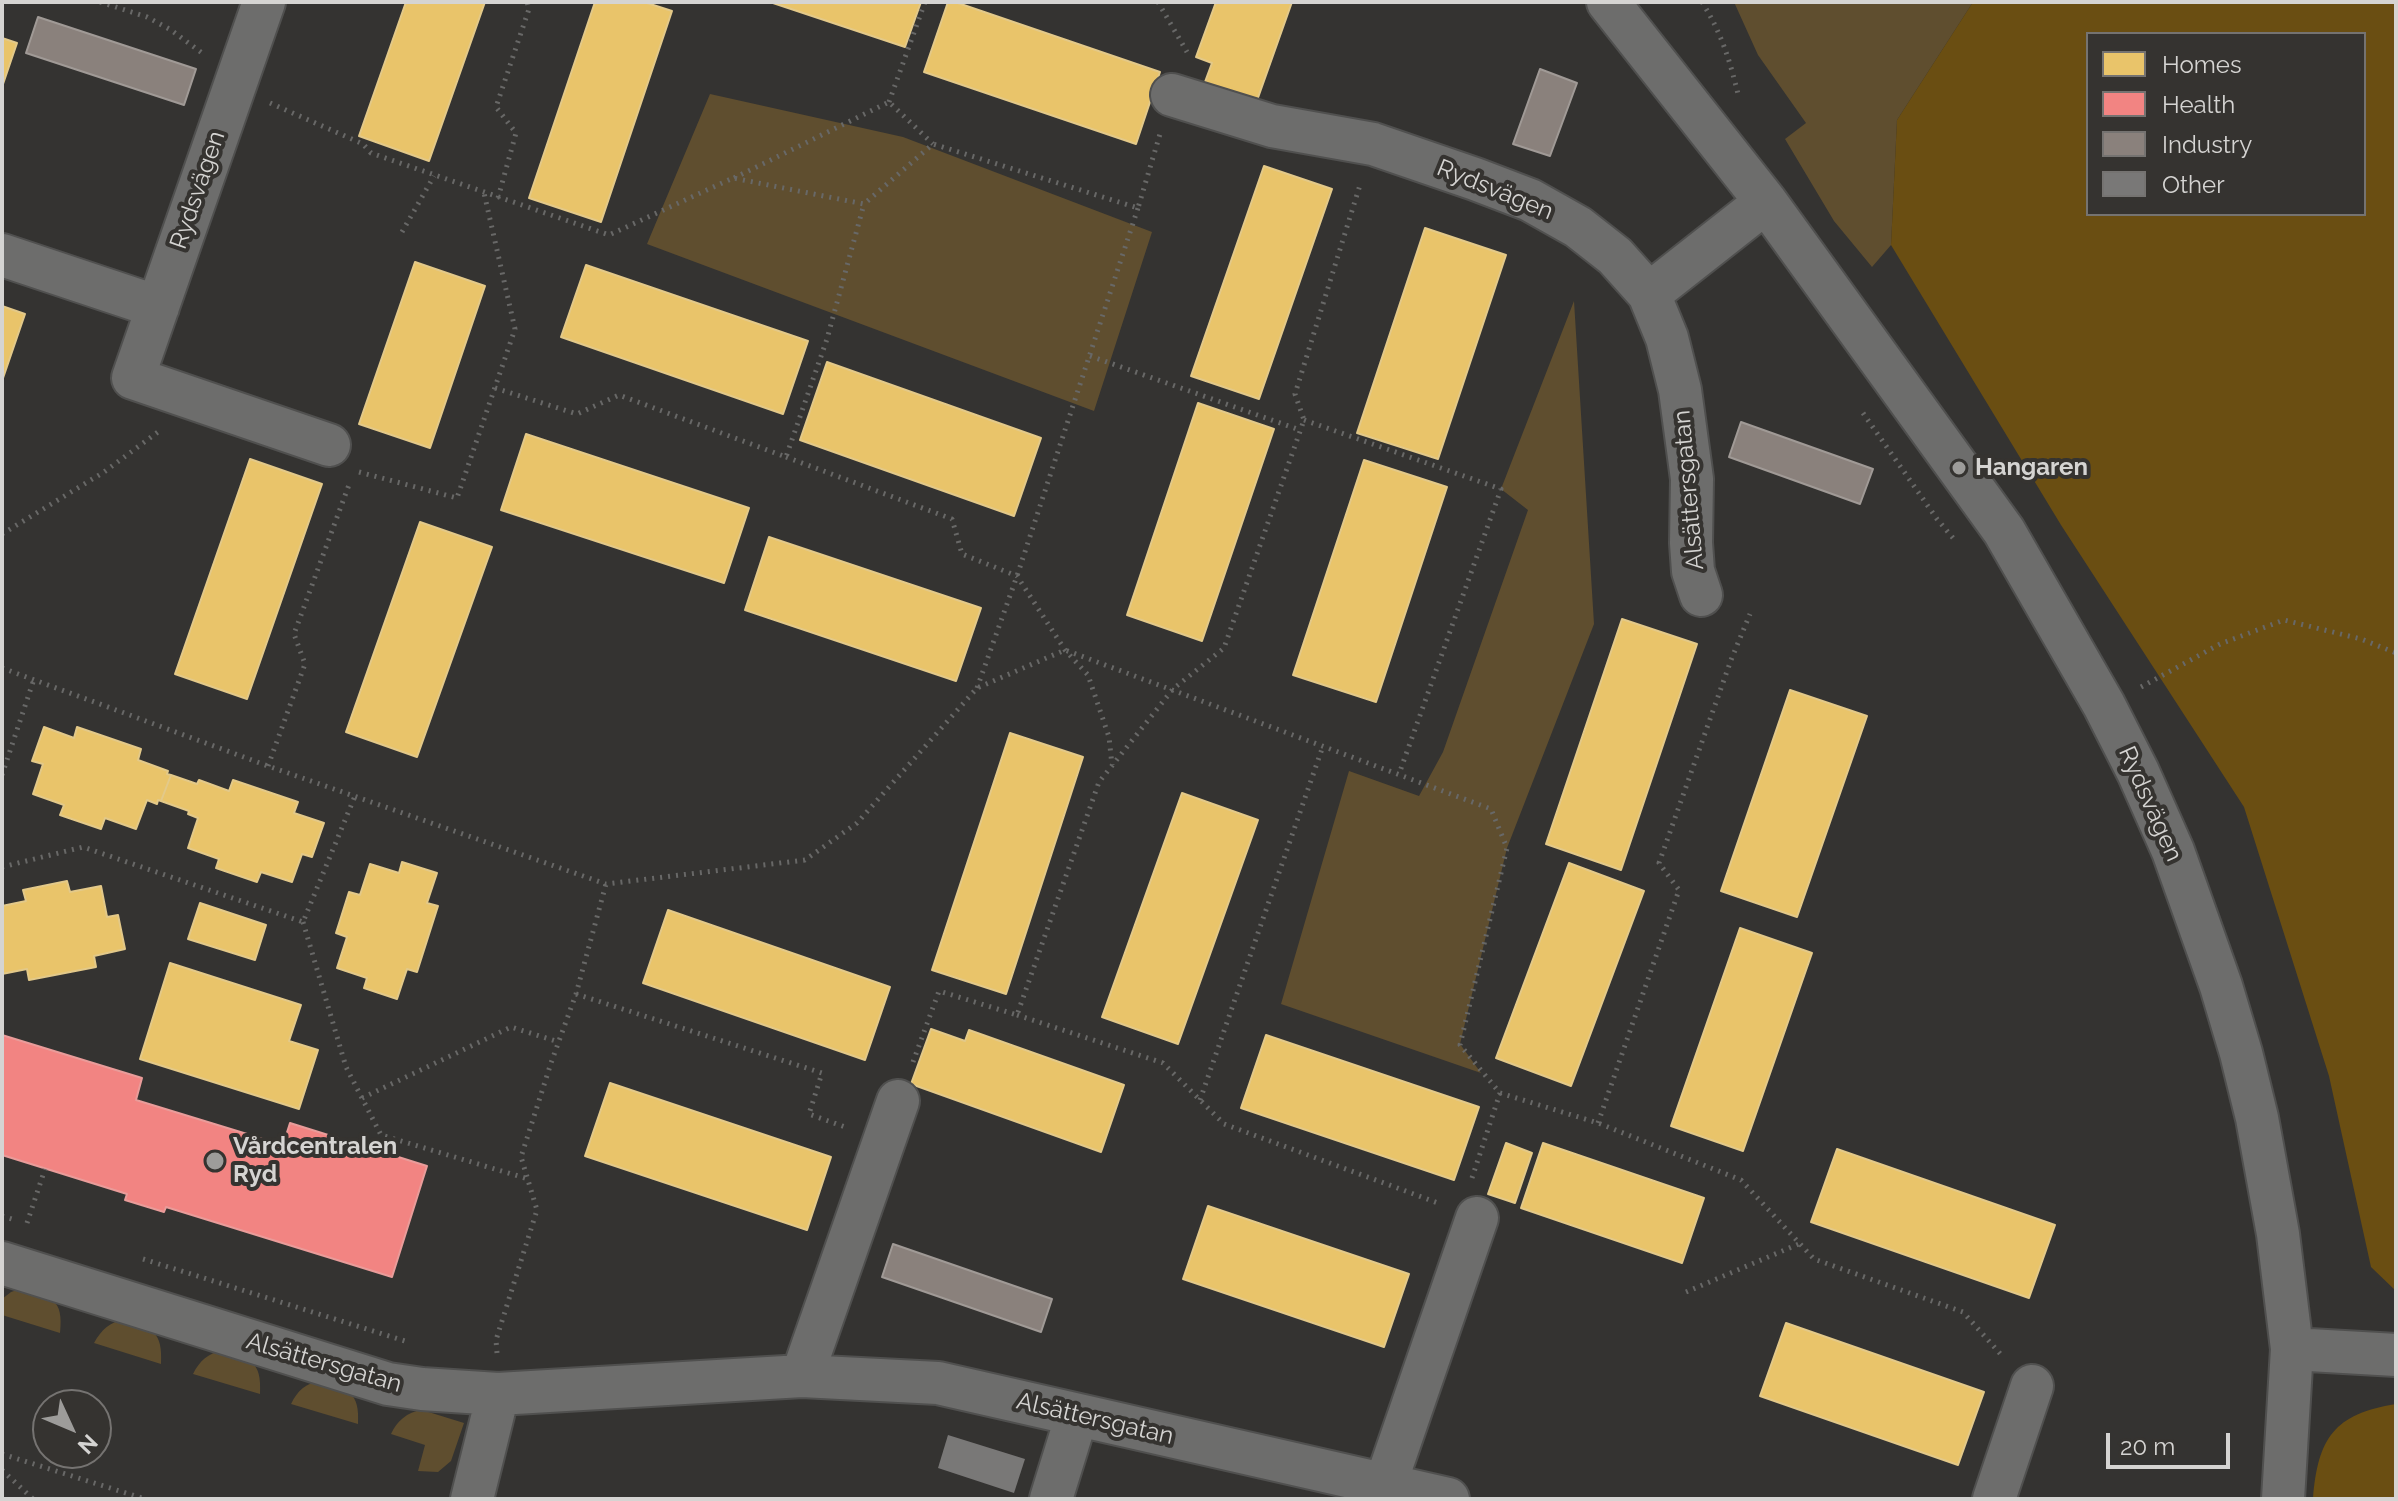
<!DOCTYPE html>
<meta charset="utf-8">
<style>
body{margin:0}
#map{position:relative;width:2398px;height:1501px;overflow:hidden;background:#343331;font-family:Raleway,sans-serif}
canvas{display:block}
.frame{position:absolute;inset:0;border:4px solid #d5d4d2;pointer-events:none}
.legend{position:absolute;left:2086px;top:32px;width:280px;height:184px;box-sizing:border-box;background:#353330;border:2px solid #757371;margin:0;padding:10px 14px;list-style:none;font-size:24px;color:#d5d4d2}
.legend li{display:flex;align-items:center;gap:16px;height:40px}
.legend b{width:40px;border:2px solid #757371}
.north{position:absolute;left:32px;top:1389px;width:80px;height:80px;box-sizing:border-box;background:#353330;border:2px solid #757371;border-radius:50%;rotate:134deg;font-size:22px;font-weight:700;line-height:32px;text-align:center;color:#d5d4d2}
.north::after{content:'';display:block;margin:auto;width:28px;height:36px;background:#9d9c9a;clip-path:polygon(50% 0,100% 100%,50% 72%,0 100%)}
.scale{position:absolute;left:2106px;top:1433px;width:124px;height:36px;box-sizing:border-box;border:4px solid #d5d4d2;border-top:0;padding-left:10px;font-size:24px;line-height:28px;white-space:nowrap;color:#d5d4d2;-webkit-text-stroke:6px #353330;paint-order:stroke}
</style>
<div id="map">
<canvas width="2398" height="1501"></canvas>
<div class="frame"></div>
<ul class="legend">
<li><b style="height:22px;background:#e9c46a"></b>Homes</li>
<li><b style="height:22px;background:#f28482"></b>Health</li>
<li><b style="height:22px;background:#8a817c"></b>Industry</li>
<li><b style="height:22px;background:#797877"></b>Other</li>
</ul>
<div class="north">N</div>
<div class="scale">20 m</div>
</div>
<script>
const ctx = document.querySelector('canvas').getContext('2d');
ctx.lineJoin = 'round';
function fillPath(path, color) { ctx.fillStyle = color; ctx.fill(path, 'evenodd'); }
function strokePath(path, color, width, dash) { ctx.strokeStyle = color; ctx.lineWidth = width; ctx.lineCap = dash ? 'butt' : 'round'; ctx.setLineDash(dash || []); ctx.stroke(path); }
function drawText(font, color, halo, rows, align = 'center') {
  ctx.font = font + ' Raleway,sans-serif'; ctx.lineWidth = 8; ctx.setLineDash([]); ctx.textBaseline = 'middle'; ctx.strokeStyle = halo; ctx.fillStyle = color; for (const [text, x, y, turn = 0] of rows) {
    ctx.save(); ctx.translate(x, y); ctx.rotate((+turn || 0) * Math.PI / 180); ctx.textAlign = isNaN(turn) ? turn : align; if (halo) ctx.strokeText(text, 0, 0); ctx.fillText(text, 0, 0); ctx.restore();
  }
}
fillPath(new Path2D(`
 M 1734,2 L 1973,2 L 1897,120 L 1891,245 L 1872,267 L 1834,221 L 1785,139 L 1806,123 L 1758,55 Z
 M 710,94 L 903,137 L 1152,232 L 1094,411 L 647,244 Z
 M 1574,301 L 1594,624 L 1507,848 L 1460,1044 L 1481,1073 L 1281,1004 L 1349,771 L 1419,796 L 1443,752 L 1528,510 L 1501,489 Z
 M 23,1288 C 51,1296 64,1299 60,1333 L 2,1315 L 2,1299 L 11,1292 Z
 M 124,1319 C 152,1327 163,1332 161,1364 L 94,1343 C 102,1329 109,1323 124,1319 Z
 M 222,1350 C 250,1358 262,1361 260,1394 L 193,1374 C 200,1360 208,1354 222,1350 Z
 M 321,1380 C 348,1389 360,1392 358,1424 L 291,1404 C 298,1390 305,1384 321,1380 Z
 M 422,1410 L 464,1423 L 451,1461 L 438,1472 L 418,1471 L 425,1445 L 391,1434 C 397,1421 407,1412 422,1410 Z`), '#5f4e2f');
fillPath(new Path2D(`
 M 1973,2 L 2396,2 L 2396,1291 L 2371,1267 L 2329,1076 L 2244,807 L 2061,525 L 1891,245 L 1897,120 ZM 2088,34 L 2364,34 L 2364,214 L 2088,214 Z
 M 2396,1404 L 2396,1499 L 2313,1499 C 2318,1438 2334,1414 2396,1404 Z`), '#6a4e12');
const homes = new Path2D(`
 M 406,2 L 485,2 L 429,161 L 359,136 Z
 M 595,2 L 644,2 L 672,11 L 601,222 L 529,198 Z
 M 770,2 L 921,2 L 905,47 Z
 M 948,2 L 955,2 L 1160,72 L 1136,144 L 924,72 Z
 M 1216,2 L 1292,2 L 1254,109 L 1202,90 L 1212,63 L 1196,57 Z
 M 2,38 L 17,43 L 2,87 Z
 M 1264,166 L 1332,189 L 1259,399 L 1191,376 Z
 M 1425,228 L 1506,255 L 1438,459 L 1357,433 Z
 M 415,262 L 485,286 L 430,448 L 359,424 Z
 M 586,265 L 808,341 L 783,414 L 561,337 Z
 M 2,306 L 25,314 L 2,381 Z
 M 827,362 L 1041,438 L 1014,516 L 800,440 Z
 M 1198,403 L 1274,429 L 1202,641 L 1127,615 Z
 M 526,434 L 749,508 L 724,583 L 501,510 Z
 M 250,459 L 322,484 L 247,699 L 175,674 Z
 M 1364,460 L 1447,487 L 1376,702 L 1293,675 Z
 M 420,522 L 492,547 L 417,757 L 346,732 Z
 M 769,537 L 981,608 L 956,681 L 745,610 Z
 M 1622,619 L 1697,644 L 1621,870 L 1546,844 Z
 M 1790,690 L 1867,716 L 1797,917 L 1721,891 Z
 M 44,727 L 74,738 L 77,727 L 141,749 L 138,760 L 168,771 L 167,774 L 171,775 L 161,801 L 158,800 L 157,804 L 147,800 L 136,829 L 105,818 L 101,829 L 60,815 L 64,805 L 33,794 L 43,764 L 32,761 Z
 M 1010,733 L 1083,757 L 1006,994 L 932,970 Z
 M 171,775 L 197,784 L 199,780 L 229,791 L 233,780 L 298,802 L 294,813 L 324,823 L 312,857 L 302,854 L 292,882 L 261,872 L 257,882 L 216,868 L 219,859 L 188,848 L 198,818 L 188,814 L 189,811 L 161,801 Z
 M 1182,793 L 1258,820 L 1178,1044 L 1102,1017 Z
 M 402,862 L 437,873 L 427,903 L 438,906 L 417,972 L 407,969 L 397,999 L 364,988 L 367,978 L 337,968 L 347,937 L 336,933 L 349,892 L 360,895 L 370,864 L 399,873 Z
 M 1569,863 L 1644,891 L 1571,1086 L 1496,1058 Z
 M 67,881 L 70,892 L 101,886 L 107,917 L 118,915 L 125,949 L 94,956 L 96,967 L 29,980 L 27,969 L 2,974 L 2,906 L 26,901 L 23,890 Z
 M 200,903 L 266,925 L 255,960 L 188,939 Z
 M 668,910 L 890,987 L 865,1060 L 643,983 Z
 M 1740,928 L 1812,953 L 1743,1151 L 1671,1126 Z
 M 170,963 L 301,1005 L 289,1041 L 318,1050 L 299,1109 L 140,1059 Z
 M 931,1029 L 965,1041 L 969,1030 L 1124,1085 L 1101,1152 L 911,1084 Z
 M 1266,1035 L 1479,1107 L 1454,1180 L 1241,1108 Z
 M 610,1083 L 831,1157 L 807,1230 L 585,1156 Z
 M 1506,1143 L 1532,1153 L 1515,1203 L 1488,1194 Z
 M 1543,1143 L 1704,1198 L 1682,1263 L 1521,1208 Z
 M 1837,1149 L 2055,1225 L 2029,1298 L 1811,1222 Z
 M 1208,1206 L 1409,1274 L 1384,1347 L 1183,1279 Z
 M 1786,1323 L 1984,1392 L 1958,1465 L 1760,1396 Z`);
fillPath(homes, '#e9c46a');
strokePath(homes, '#e3c989', 2);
const health = new Path2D(`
 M 2,1035 L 142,1078 L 136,1100 L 283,1145 L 290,1123 L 427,1166 L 392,1277 L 166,1207 L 164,1212 L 125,1200 L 127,1194 L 2,1155 Z`);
fillPath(health, '#f28482');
strokePath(health, '#e99c9a', 2);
const industry = new Path2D(`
 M 38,17 L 196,69 L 184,105 L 26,53 Z
 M 1540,69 L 1577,83 L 1550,156 L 1513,144 Z
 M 1741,422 L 1873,469 L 1860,504 L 1729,457 Z
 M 893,1244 L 1052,1299 L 1041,1332 L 882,1277 Z`);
fillPath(industry, '#8a817c');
strokePath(industry, '#a09a96', 2);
fillPath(new Path2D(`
 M 948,1435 L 1025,1459 L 1014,1493 L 938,1468 Z`), '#797877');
const minor = new Path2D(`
 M 264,2 L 133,378 L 329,445
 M 1608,2 L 1766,202 L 2004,531 L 2104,705 L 2138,772 L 2173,851 L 2221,986 L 2241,1053 L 2257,1118 L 2278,1234 L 2292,1349 L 2283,1499
 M 1172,95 L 1272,126 L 1373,144 L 1475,179 L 1530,200 L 1578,227 L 1615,256 L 1649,294 L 1667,338 L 1680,390 L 1692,479 L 1691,543 L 1693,571 L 1701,595
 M 2,255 L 158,307
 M 1649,294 L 1766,202
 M 2,1263 L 388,1384 L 422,1389 L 498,1394 L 802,1376 L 938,1383 L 1448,1499
 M 2292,1349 L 2396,1355
 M 802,1376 L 898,1101
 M 1385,1485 L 1477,1218
 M 472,1499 L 498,1394
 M 1051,1499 L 1077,1415
 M 1994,1499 L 2032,1386`);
strokePath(minor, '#50504f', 46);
strokePath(new Path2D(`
 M 100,2 L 147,17 L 171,30 L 202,53
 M 1158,2 L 1187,52
 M 1702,2 C 1722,34 1730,61 1739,98
 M 889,102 L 925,2
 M 270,103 L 363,144 L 371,153 L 609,235 L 733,178 L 864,204 L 933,144 L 1138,208 L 1160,134
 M 734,178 L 889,102 L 933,144
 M 498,198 L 516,133 L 496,107 L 529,9 L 527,2
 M 402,232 L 434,176
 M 1090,356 L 1300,430
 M 495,388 L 577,414 L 619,395 L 786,457 L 827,339 L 864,204
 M 1863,413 L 1937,519 L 1953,538
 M 1304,420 L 1501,489 L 1399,774
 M 786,457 L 952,519 L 962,554 L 1017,576 L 1065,650 L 1088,675 L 1109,737 L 1112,765
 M 359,472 L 457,498 L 515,329 L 484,193
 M 2,534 L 104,472 L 158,432
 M 2,668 L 268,766 L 606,884 L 805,860 L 857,823 L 977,688 L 1065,650 L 1491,809 L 1507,848 L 1460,1045 L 1500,1093 L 1598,1123 L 1741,1180 L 1814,1259 L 1963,1312 L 2004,1358
 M 2141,687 L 2220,644 L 2284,620 L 2361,639 L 2396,653
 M 977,688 L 1017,576 L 1138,208
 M 268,766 L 305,664 L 294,634 L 350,482
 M 2,775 L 34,679
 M 2,867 L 83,847 L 303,922 L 355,796
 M 303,922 L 346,1067 L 381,1135 L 525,1178
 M 576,994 L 822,1073 L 809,1114 L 845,1127
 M 1017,1015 L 1163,1063 L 1224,1124 L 1438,1203
 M 913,1062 L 939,991 L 1017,1015 L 1099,782 L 1173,689 L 1224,648 L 1304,420 L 1295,394 L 1360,185
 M 362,1098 L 511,1027 L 559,1042
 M 1200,1100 L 1323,746
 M 1598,1123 L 1679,890 L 1659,863 L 1731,660 L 1750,614
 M 1472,1178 L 1500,1093
 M 2,1216 L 15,1220
 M 27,1223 L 45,1169
 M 143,1259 L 405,1341
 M 1686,1292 L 1801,1243
 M 497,1353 L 496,1340 L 537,1210 L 521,1157 L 551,1063 L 576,994 L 606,884
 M 2,1454 L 145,1499
 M 2,1470 L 33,1499`), '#686867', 5, [2, 6]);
strokePath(minor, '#6d6d6c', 42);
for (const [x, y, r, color] of [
 [1959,468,8,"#9d9c9a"],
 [215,1161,10,"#9d9c9a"]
]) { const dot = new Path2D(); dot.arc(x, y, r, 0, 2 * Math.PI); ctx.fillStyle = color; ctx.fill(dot); strokePath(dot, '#353330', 3); }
drawText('24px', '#d5d4d2', '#353330', [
 ["Rydsvägen",198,190,-71],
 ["Rydsvägen",1495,190,22],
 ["Alsättersgatan",1689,490,-95],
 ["Rydsvägen",2150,804,66],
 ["Alsättersgatan",324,1363,16],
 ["Alsättersgatan",1095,1419,13]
]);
drawText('bold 24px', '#d5d4d2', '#353330', [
 ["Hangaren",1975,468],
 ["Vårdcentralen",233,1147],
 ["Ryd",233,1175]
], 'left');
</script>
